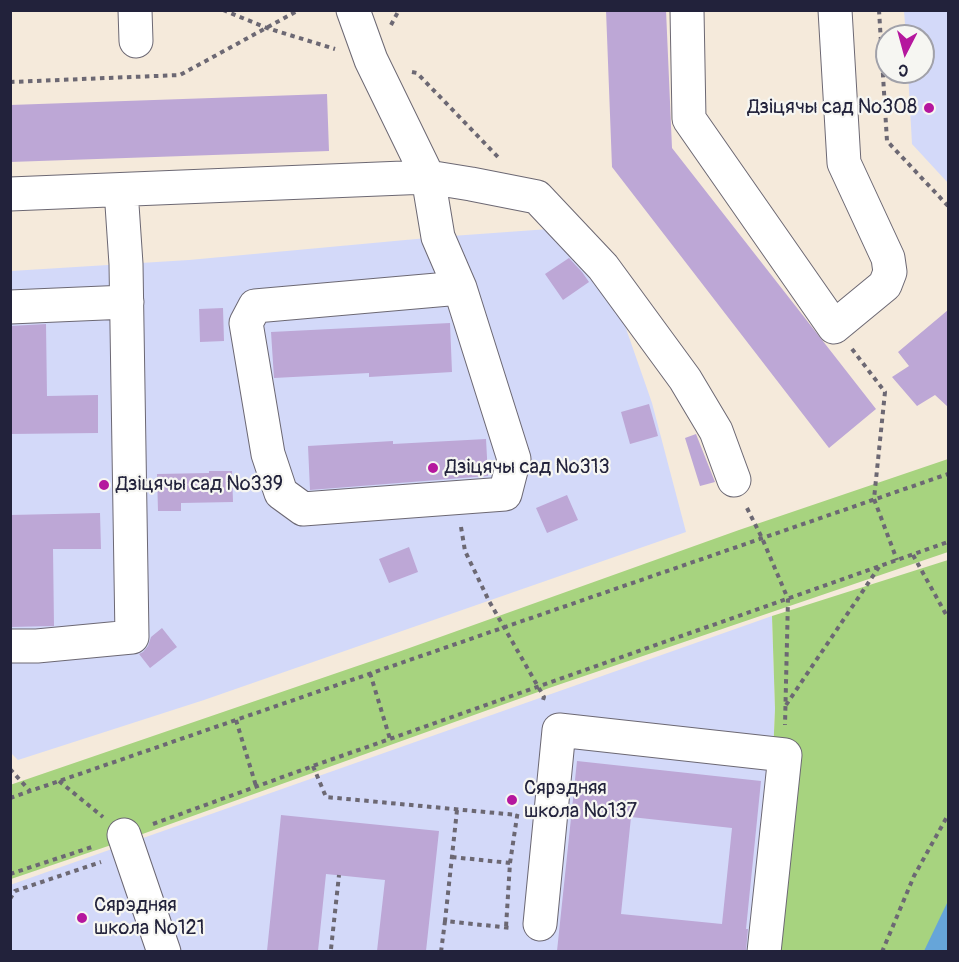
<!DOCTYPE html>
<meta charset="utf-8">
<style>
body{margin:0}
#map{position:relative;width:959px;height:962px;overflow:hidden;background:#f5eadb;font-family:Pangolin,sans-serif}
canvas{display:block}
.frame{position:absolute;inset:0;border:12px solid #22223b;pointer-events:none}
.north{position:absolute;left:875px;top:24px;width:60px;height:60px;box-sizing:border-box;background:#f6f6f2;border:2px solid #a1a1a9;border-radius:50%;rotate:186deg;font-size:16px;font-weight:700;line-height:24px;text-align:center;color:#22223b}
.north::after{content:'';display:block;margin:auto;width:21px;height:27px;background:#b5179e;clip-path:polygon(50% 0,100% 100%,50% 72%,0 100%)}
</style>
<div id="map">
<canvas width="959" height="962"></canvas>
<div class="frame"></div>
<div class="north">С</div>
</div>
<script>
const ctx = document.querySelector('canvas').getContext('2d');
ctx.lineJoin = 'round';
function fillPath(path, color) { ctx.fillStyle = color; ctx.fill(path, 'evenodd'); }
function strokePath(path, color, width, dash) { ctx.strokeStyle = color; ctx.lineWidth = width; ctx.lineCap = dash ? 'butt' : 'round'; ctx.setLineDash(dash || []); ctx.stroke(path); }
function drawText(font, color, halo, rows, align = 'center') {
  ctx.font = font + ' Pangolin,sans-serif'; ctx.lineWidth = 4.5; ctx.setLineDash([]); ctx.textBaseline = 'middle'; ctx.strokeStyle = halo; ctx.fillStyle = color; for (const [text, x, y, turn = 0] of rows) {
    ctx.save(); ctx.translate(x, y); ctx.rotate((+turn || 0) * Math.PI / 180); ctx.textAlign = isNaN(turn) ? turn : align; if (halo) ctx.strokeText(text, 0, 0); ctx.fillText(text, 0, 0); ctx.restore();
  }
}
fillPath(new Path2D(`
 M 904,11 L 948,11 L 948,183 L 912,144 L 908,72 L 923,72 L 923,36 L 906,36 Z
 M 549,229 L 615,297 L 652,403 L 686,532 L 204,700 L 18,760 L 11,753 L 11,271 L 189,260 L 438,237 Z
 M 772,616 L 775,709 L 773,755 L 753,951 L 11,951 L 10,885 Z`), '#d3d9f9');
fillPath(new Path2D(`
 M 948,459 L 948,552 L 552,687 L 123,841 L 11,879 L 10,785 L 401,651 L 739,530 Z
 M 948,560 L 948,951 L 753,952 L 773,755 L 775,709 L 772,616 Z`), '#a7d37f');
fillPath(new Path2D(`
 M 948,901 L 948,951 L 924,951 Z`), '#66a5d9');
fillPath(new Path2D(`
 M 606,10 L 666,10 L 672,148 L 876,409 L 829,448 L 612,167 Z
 M 327,94 L 329,151 L 10,162 L 10,105 Z
 M 569,258 L 582,272 L 589,282 L 563,300 L 545,274 Z
 M 223,308 L 224,341 L 200,342 L 199,309 Z
 M 948,310 L 948,407 L 935,395 L 917,406 L 892,377 L 909,366 L 898,352 Z
 M 450,323 L 452,372 L 369,377 L 369,373 L 274,378 L 271,332 Z
 M 46,324 L 47,396 L 98,395 L 98,433 L 10,434 L 10,326 Z
 M 649,404 L 658,436 L 630,444 L 621,412 Z
 M 696,434 L 715,482 L 700,486 L 685,438 Z
 M 486,439 L 488,476 L 310,490 L 308,446 L 393,441 L 393,444 Z
 M 209,471 L 232,471 L 233,502 L 181,503 L 181,511 L 158,511 L 157,474 L 209,473 Z
 M 567,495 L 578,520 L 547,533 L 536,508 Z
 M 100,513 L 101,549 L 53,549 L 54,626 L 10,627 L 10,515 Z
 M 409,547 L 418,572 L 389,583 L 379,559 Z
 M 162,628 L 177,647 L 150,668 L 139,654 L 143,652 L 148,646 L 151,637 Z
 M 577,761 L 761,781 L 746,929 L 748,929 L 746,951 L 557,951 ZM 631,817 L 732,828 L 722,924 L 621,914 Z
 M 281,815 L 439,831 L 426,951 L 377,951 L 385,880 L 326,874 L 318,951 L 267,951 Z`), '#bda7d6');
const minor = new Path2D(`
 M 135,10 L 136,41
 M 353,10 L 371,60 L 428,177 L 438,237 L 460,288 L 514,459 L 505,494 L 303,509 L 281,493 L 268,454 L 246,323 L 255,306 L 460,288
 M 687,10 L 689,119 L 834,327 L 885,285 L 890,272 L 888,258 L 844,163 L 835,10
 M 10,194 L 428,177 L 471,184 L 537,197 L 603,267 L 685,379 L 716,431 L 734,480
 M 10,307 L 127,302
 M 10,646 L 37,646 L 132,637 L 126,264 L 121,190
 M 124,835 L 164,952
 M 540,924 L 559,730 L 785,755 L 764,952`);
strokePath(minor, '#6c6873', 35);
strokePath(new Path2D(`
 M 223,10 L 267,28 L 335,49
 M 879,10 L 887,141 L 948,206
 M 391,25 L 399,10
 M 412,72 L 417,73 L 498,157
 M 10,82 L 180,75 L 299,10
 M 852,349 L 885,392 L 874,499 L 897,560
 M 747,508 L 762,538 L 788,599 L 785,725
 M 461,527 L 465,551 L 489,601 L 544,697 L 542,703
 M 913,555 L 948,618
 M 370,673 L 390,739
 M 786,705 L 879,567
 M 236,720 L 256,786
 M 313,766 L 326,797 L 517,815
 M 10,769 L 30,791
 M 59,781 L 103,817
 M 10,798 L 948,474
 M 457,810 L 445,921 L 511,928
 M 153,824 L 313,766 L 948,542
 M 452,857 L 510,863 L 506,927
 M 510,863 L 518,810
 M 10,874 L 95,846
 M 10,899 L 15,891 L 101,862
 M 331,949 L 339,875
 M 441,952 L 445,921
 M 882,952 L 914,876 L 948,815`), '#6c6873', 4, [4.5, 4.5]);
strokePath(minor, '#fff', 33);
for (const [x, y, r, color] of [
 [929,108,6,"#b5179e"],
 [433,468,6,"#b5179e"],
 [104,485,6,"#b5179e"],
 [512,800,6,"#b5179e"],
 [82,918,6,"#b5179e"]
]) { const dot = new Path2D(); dot.arc(x, y, r, 0, 2 * Math.PI); ctx.fillStyle = color; ctx.fill(dot); strokePath(dot, '#f6f6f2', 2); }
drawText('20px', '#22223b', '#f6f6f2', [
 ["Дзіцячы сад №308",917,108,"right"],
 ["Дзіцячы сад №313",445,468],
 ["Дзіцячы сад №339",116,485],
 ["Сярэдняя",524,789],
 ["школа №137",524,812],
 ["Сярэдняя",94,906],
 ["школа №121",94,929]
], 'left');
</script>
